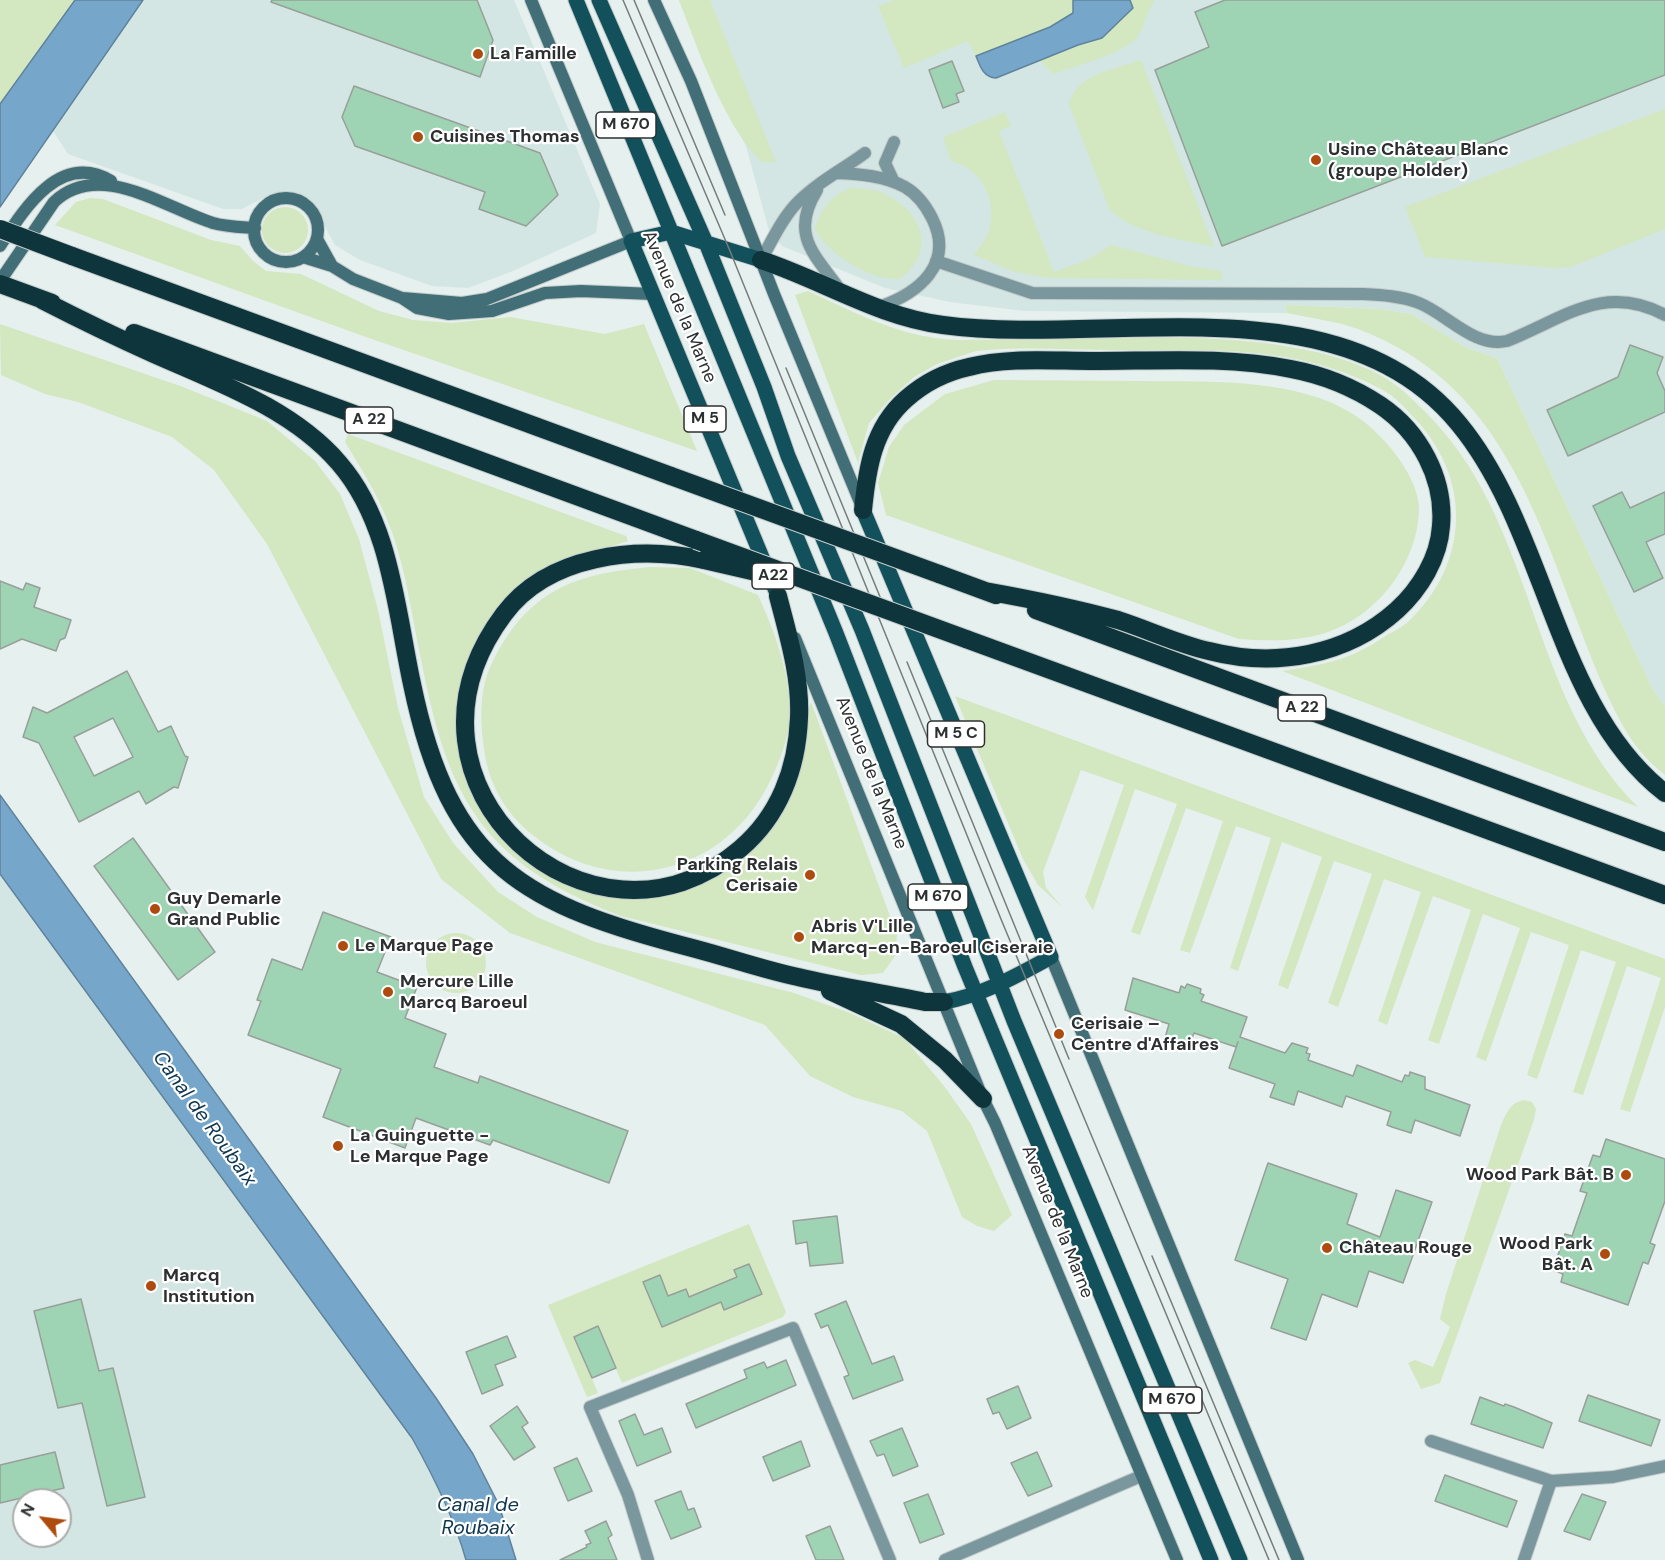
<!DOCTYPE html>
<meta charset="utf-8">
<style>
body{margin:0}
#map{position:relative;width:1665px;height:1560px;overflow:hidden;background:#e6f0ee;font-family:"DM Sans",sans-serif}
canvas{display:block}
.north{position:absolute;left:12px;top:1488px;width:60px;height:60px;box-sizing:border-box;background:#fff;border:2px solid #abacac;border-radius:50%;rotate:299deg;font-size:16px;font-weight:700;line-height:24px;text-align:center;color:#2d3030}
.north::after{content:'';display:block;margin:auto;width:21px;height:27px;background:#ae4c0f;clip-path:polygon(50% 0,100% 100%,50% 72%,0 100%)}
</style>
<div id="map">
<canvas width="1665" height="1560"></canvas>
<div class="north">N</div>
</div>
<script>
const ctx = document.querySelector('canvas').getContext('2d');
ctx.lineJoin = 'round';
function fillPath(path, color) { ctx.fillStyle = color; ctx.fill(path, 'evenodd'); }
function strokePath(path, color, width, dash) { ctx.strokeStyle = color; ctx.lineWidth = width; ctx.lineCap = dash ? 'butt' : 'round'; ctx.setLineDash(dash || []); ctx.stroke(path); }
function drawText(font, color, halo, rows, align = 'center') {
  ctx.font = font + ' "DM Sans",sans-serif'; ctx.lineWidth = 4.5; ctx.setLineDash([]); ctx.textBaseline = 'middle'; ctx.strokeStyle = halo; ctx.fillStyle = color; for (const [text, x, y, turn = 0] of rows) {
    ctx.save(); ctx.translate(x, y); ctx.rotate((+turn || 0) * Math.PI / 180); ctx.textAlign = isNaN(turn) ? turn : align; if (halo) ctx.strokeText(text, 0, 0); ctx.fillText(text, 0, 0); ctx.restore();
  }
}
fillPath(new Path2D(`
 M 143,0 L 514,0 L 600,204 L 596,233 L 513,271 L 468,288 L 432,286 L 360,260 L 335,245 L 318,214 L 306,200 L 291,193 L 270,195 L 242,209 L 223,209 L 68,154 L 53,131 Z
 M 679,0 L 1665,0 L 1665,707 L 1652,688 L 1497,358 L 1467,348 L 1411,314 L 1380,309 L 1285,305 L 1287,313 L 1024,311 L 950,302 L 885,288 L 782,246 L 769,231 L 746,146 L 702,60 Z
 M 0,874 L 412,1438 L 435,1479 L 458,1532 L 466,1560 L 0,1560 ZM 24,1500 L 60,1500 L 60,1536 L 24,1536 Z`), '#d4e6e3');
fillPath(new Path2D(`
 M 0,0 L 75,0 L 0,104 Z
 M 679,0 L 710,0 L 776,162 L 762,162 C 724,126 698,49 679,0 Z
 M 894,0 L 1074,0 L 1073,13 L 1050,27 L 976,56 L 968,41 L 904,68 L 878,6 Z
 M 1130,0 L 1155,0 C 1146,13 1146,21 1140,33 C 1130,53 1074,66 1053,74 L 1039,60 L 1102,38 L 1133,8 Z
 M 1141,60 L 1214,247 C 1179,238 1135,235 1109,209 L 1069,104 C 1076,74 1116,69 1141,60 Z
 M 1665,109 L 1665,229 L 1571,267 L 1555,268 L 1425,257 L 1405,207 Z
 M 1005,112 L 1011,126 L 999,131 L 1054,272 L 1089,259 L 1111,245 L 1194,267 L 1222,271 L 1221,280 L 1049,278 L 1015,272 L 974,255 C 979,247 987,239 989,231 C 998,201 982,168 951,161 L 943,137 Z
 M 849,188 C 862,189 873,188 885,194 C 921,211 938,250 901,278 C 875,284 826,253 815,229 C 821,208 830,198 849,188 Z
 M 90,198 L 103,199 L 211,240 L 240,246 L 253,261 L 266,271 L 301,274 L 379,311 L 413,320 L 452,323 L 510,317 L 605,334 L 644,324 L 697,451 L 366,337 L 55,225 L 76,202 Z
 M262 230a23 23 0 1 1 46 0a23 23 0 1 1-46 0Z
 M 808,291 C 852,311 894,334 943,339 C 961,341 980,339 998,340 C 1111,341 1284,322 1384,377 C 1402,388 1419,405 1434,421 C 1536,530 1531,702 1638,807 L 1282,671 C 1326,664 1349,661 1387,635 C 1395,631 1404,626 1410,620 C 1468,564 1472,482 1418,422 C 1408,411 1395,396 1381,389 C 1294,344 1215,351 1120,350 C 1072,350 1023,346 976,351 L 937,364 L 914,377 L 890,399 L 869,423 L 858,463 L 795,295 Z
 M 1285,305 L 1380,309 L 1411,314 L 1467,348 L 1497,358 L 1652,688 L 1665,707 L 1665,775 C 1657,768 1648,761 1642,753 C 1617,726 1591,658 1578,623 C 1532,500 1492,379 1358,329 C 1336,321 1310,318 1287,313 Z
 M 0,324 L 183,387 L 267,421 L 315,461 L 340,494 L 359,539 L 378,610 L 398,708 L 424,797 L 453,843 L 498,892 L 537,917 L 595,942 L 794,993 L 850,1013 L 904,1038 L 944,1086 L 971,1124 L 1012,1215 L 994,1231 L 977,1226 L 962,1217 L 927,1131 L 902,1111 L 853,1097 L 810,1076 L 765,1025 L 510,933 L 441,879 L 267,544 L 214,470 L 172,437 L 78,402 L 45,394 L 1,375 Z
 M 994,380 C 1042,380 1091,381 1139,381 C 1206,382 1298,377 1356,416 C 1383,434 1420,477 1419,511 C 1417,565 1376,617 1325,633 C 1296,642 1269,641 1239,639 L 886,515 L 878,483 L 889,447 L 904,425 L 945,394 Z
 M 348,434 L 626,536 L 628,541 L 606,548 L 506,599 L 484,626 L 467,660 L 458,695 L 457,728 L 462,766 L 477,803 L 500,833 L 528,860 L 599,893 L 642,896 L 680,893 L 737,863 L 763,837 L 796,780 L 807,744 L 808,711 L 811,702 L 897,935 L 895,956 L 883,973 L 861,975 L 621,916 C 483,863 448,800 421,659 C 412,618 407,575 393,535 C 382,502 363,471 345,442 Z
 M 650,567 L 690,568 L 758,595 C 776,635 793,680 789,725 C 787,742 779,762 772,777 C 730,870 622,902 538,839 C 508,817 489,787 484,749 C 480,720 479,687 493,661 C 529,590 574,574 650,567 Z
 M 955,696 L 1665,959 L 1665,1007 L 1630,1112 L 1620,1109 L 1661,978 L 1627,966 L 1583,1095 L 1573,1092 L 1616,962 L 1581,950 L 1537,1079 L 1527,1075 L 1569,945 L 1531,932 L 1486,1061 L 1476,1057 L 1520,928 L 1483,914 L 1439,1044 L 1428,1040 L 1471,910 L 1433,896 L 1387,1025 L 1378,1021 L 1421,892 L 1384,879 L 1338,1007 L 1328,1003 L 1372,874 L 1334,861 L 1288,989 L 1278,985 L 1322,857 L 1282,842 L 1238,971 L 1230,968 L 1271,838 L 1236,826 L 1190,953 L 1180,950 L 1223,821 L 1186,808 L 1140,935 L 1131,932 L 1177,804 L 1135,789 L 1093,910 L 1085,897 L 1124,785 L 1081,770 L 1043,872 L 1046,888 L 1062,907 L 1038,885 L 1023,859 Z
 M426 963a30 30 0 1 1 60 0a30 30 0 1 1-60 0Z
 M 1524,1100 L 1532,1102 L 1536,1109 L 1534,1120 L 1440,1383 L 1421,1389 L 1408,1363 L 1415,1360 L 1433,1367 L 1450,1327 L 1440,1319 L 1446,1294 L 1501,1125 C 1507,1112 1510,1103 1524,1100 Z
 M 749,1224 L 786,1312 L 783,1317 L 622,1383 L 598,1327 L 574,1337 L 598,1393 L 587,1397 L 548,1305 Z`), '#d3e7c0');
const water = new Path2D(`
 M 75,0 L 143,0 L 0,207 L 0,104 Z
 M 1073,0 L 1130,0 L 1133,8 L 1102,38 L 1078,45 L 996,78 C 983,77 980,66 976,56 L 1050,27 L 1073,13 Z
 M 0,795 L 436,1398 L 473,1454 L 499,1505 L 516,1560 L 466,1560 C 454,1517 434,1477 412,1438 L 0,874 Z`);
fillPath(water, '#76a7cb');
strokePath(water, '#60839c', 1.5);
const building = new Path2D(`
 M 272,0 L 477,0 L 493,40 L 480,77 L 271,2 Z
 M 1225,0 L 1665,0 L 1665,75 L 1222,246 L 1155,70 L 1209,47 L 1195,12 Z
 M 952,61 L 964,91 L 956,94 L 959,102 L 943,108 L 929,70 Z
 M 354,86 L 540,153 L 558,195 L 526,226 L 479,209 L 485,192 L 355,146 L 342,117 Z
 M 1630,345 L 1663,357 L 1657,373 L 1665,391 L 1665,412 L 1568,456 L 1547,410 L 1618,377 Z
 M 1622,492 L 1630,508 L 1665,492 L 1665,534 L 1646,542 L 1663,578 L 1634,592 L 1593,506 Z
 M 0,581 L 23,590 L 26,583 L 40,588 L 34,607 L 71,620 L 65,638 L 60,640 L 56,651 L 22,639 L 0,649 Z
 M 127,671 L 158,732 L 171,726 L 185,756 L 188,757 L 178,788 L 174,787 L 146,804 L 139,791 L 79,822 L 39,743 L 23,737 L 33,707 L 47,713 ZM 113,718 L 133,757 L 94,776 L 74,737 Z
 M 133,838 L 215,952 L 178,980 L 94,866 Z
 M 323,912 L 391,937 L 377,972 L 417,987 L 405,1018 L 446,1034 L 434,1067 L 478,1083 L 480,1076 L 628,1131 L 609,1183 L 493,1140 L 490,1145 L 416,1118 L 405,1148 L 323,1117 L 341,1069 L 248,1035 L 261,1001 L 257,1000 L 272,959 L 302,970 Z
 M 1133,978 L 1179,993 L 1181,986 L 1185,988 L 1187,984 L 1201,989 L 1200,993 L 1204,995 L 1201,1001 L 1247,1017 L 1240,1037 L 1285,1053 L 1292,1043 L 1308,1048 L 1306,1053 L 1310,1054 L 1308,1060 L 1353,1076 L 1357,1065 L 1402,1082 L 1405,1075 L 1409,1076 L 1410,1072 L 1425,1077 L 1425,1089 L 1470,1105 L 1460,1136 L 1415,1120 L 1411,1133 L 1392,1127 L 1387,1125 L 1391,1112 L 1346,1096 L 1342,1107 L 1298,1091 L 1294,1105 L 1270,1097 L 1275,1084 L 1229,1068 L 1238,1042 L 1236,1047 L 1194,1033 L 1189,1046 L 1165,1038 L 1169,1024 L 1125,1010 Z
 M 1606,1139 L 1665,1159 L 1665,1201 L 1650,1243 L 1655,1245 L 1648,1264 L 1643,1262 L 1628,1305 L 1561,1282 L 1563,1274 L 1553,1270 L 1565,1234 L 1572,1236 L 1587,1193 L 1580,1191 L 1593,1155 L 1600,1157 Z
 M 1268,1163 L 1357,1194 L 1347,1224 L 1380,1237 L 1396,1190 L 1432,1202 L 1403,1283 L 1369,1271 L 1357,1307 L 1322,1294 L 1306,1340 L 1271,1328 L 1288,1279 L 1235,1260 Z
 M 837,1216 L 843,1263 L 810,1266 L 807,1242 L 796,1244 L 793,1221 Z
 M 749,1264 L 762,1294 L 724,1310 L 721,1302 L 662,1327 L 643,1282 L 660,1275 L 668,1296 L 686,1289 L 689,1297 L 737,1277 L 734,1270 Z
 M 81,1299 L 99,1371 L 113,1368 L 145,1497 L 107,1506 L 82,1403 L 58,1408 L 34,1311 Z
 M 846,1301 L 872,1364 L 894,1356 L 903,1380 L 853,1399 L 844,1377 L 849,1375 L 828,1325 L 821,1328 L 815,1314 Z
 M 598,1326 L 616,1368 L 592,1378 L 574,1337 Z
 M 507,1336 L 516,1357 L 495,1365 L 503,1385 L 482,1394 L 466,1352 Z
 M 786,1360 L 796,1385 L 696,1428 L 686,1404 L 747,1378 L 744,1370 L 764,1362 L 767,1368 Z
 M 1018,1386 L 1031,1418 L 1007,1429 L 999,1412 L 993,1414 L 987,1399 Z
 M 1588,1395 L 1660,1420 L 1651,1446 L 1579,1421 Z
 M 1480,1397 L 1504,1406 L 1505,1404 L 1514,1407 L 1552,1423 L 1543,1448 L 1471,1424 Z
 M 517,1406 L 528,1423 L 522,1427 L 535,1447 L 514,1460 L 490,1426 Z
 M 635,1414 L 644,1435 L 662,1428 L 671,1452 L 637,1466 L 619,1421 Z
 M 902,1428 L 918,1466 L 893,1476 L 884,1454 L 877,1456 L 870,1441 Z
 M 801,1441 L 810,1466 L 773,1481 L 763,1457 Z
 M 55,1452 L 64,1488 L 0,1503 L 0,1465 Z
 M 1037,1452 L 1052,1486 L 1028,1496 L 1011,1463 Z
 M 577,1458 L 592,1491 L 568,1501 L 554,1468 Z
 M 1445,1475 L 1517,1501 L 1507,1527 L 1435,1501 Z
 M 681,1491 L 688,1510 L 694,1508 L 701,1527 L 671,1539 L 655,1501 Z
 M 928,1494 L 944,1534 L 920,1543 L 904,1503 Z
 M 1582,1494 L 1606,1502 L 1590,1540 L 1564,1531 Z
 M 606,1521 L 612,1535 L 608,1538 L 617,1560 L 560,1560 L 587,1547 L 586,1545 L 591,1543 L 585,1531 Z
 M 830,1526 L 844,1560 L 816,1560 L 806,1536 Z`);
fillPath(building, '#9ed4b3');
strokePath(building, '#989f9a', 1.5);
const street = new Path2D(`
 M 894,142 L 885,163 L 894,182
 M 837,173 C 860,174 885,176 905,187 C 917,194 926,206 932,218 C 955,264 919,293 879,307
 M 817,190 C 789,235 815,255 841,291
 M 761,260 C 772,241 781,220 796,204 C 816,183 842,170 865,153
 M 936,261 L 1032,293 L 1363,294 C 1382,295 1401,296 1419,303 C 1447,314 1474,348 1507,341 C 1563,319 1604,282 1665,315
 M 1431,1441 L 1551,1481 L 1613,1477 L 1665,1466
 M 648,1560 L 628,1495 L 590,1407 L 793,1328 L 890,1560
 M 945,1560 L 1141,1476
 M 1524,1560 L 1551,1481`);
const secondary = new Path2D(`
 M 654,0 L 691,81 L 774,294 L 862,507
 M254 230a32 32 0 1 1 64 0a32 32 0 1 1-64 0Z
 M 317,239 L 332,266
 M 0,246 C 24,209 60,151 111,181
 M 303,257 L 332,266 L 353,279 L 402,298 L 417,308 L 449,314 L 492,311 L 545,293 L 581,291 L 653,294
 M 0,281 L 54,202 C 99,159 165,208 213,223 C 227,227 241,227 255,228
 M 402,298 L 462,303 L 487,299 L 631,241 L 531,0
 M 795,638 L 983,1099 L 995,1123 L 1177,1560
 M 1051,957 L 1298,1560`);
const primary = new Path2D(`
 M 576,0 L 836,633 L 965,967 L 1211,1560
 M 599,0 L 706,243 L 764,387 L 788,456 L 862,630 L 1014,1021 L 1240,1560
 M 761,260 L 671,232 L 631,241 L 778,596
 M 863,510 L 1051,957 C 1016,976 983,995 944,1002`);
const highway = new Path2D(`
 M 72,256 L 671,476
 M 761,260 C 822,280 879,317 943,325 C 1106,347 1340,278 1459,424 C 1548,532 1554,707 1665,793
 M 0,284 L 52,303
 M 42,300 C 79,319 116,337 154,354 C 217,382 293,409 339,463 C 391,523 396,610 412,684 C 450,868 525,905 696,949 C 730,958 764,970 798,977 C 840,987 883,993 925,1002 L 944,1002
 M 134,333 L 696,540
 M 863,510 C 867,469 873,428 906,399 C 924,383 946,372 969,367 C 1008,357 1052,361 1091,361 C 1157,361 1227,356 1291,369 C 1323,375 1353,387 1380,405 C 1420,432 1445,479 1441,526 C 1439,558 1420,589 1397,610 C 1346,656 1275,668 1209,651 C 1178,644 1149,630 1118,620 C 1074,608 1030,599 985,591
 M 704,560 C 637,545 548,555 504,614 C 376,785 592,975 740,849 C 779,816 797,769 799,718 C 801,677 788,635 778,596
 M 939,574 L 996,595
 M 1036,610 L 1665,842
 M 966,639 L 1665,895
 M 830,991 L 901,1024 L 945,1060 L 983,1099`);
strokePath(street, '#c5cdcc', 14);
strokePath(secondary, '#c5cdcc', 14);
strokePath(primary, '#c5cdcc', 17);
strokePath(highway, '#c5cdcc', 20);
strokePath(street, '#7b979e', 12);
strokePath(secondary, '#426e77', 12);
strokePath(primary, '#12515c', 15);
strokePath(highway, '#0e353c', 18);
strokePath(new Path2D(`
 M 623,0 L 730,251 L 1003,924 L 1269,1560
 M 634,0 L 725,215
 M 786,368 L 885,609
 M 907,662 L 1069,1059
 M 1152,1256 L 1279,1560`), '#767c7b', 1.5);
const highwayBridge = new Path2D(`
 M 0,229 L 72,256
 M 671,476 L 939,574
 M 696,540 L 966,639
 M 704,560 L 756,572`);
strokePath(highwayBridge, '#c5cdcc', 20, []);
strokePath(highwayBridge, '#0e353c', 18);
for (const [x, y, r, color] of [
 [478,54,6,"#ae4c0f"],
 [418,137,6,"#ae4c0f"],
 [1316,160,6,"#ae4c0f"],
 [810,875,6,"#ae4c0f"],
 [155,909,6,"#ae4c0f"],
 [799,937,6,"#ae4c0f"],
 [343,946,6,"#ae4c0f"],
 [388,992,6,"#ae4c0f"],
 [1059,1034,6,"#ae4c0f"],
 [338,1146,6,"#ae4c0f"],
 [1626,1175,6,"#ae4c0f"],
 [1327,1248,6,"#ae4c0f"],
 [1605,1254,6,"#ae4c0f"],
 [151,1286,6,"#ae4c0f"]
]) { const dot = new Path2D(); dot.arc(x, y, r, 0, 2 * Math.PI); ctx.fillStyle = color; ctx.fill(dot); strokePath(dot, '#fff', 2); }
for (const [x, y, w] of [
 [626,125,60],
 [705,419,42],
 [369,420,48],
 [773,576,42],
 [1302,708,48],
 [956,734,57],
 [938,897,60],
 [1172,1400,60]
]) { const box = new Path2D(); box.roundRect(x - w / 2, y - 13, w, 26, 4.5); ctx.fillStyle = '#fff'; ctx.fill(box); strokePath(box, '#2d3030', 1.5); }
drawText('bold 16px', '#2d3030', null, [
 ["M 670",626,125],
 ["M 5",705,419],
 ["A 22",369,420],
 ["A22",773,576],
 ["A 22",1302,708],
 ["M 5 C",956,734],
 ["M 670",938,897],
 ["M 670",1172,1400]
]);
drawText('bold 18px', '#2d3030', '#fff', [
 ["La Famille",490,54],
 ["Cuisines Thomas",430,137],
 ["Usine Château Blanc",1328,150],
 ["(groupe Holder)",1328,171],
 ["Parking Relais",798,865,"right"],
 ["Cerisaie",798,886,"right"],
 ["Guy Demarle",167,899],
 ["Grand Public",167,920],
 ["Abris V'Lille",811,927],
 ["Marcq-en-Baroeul Ciseraie",811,948],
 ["Le Marque Page",355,946],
 ["Mercure Lille",400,982],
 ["Marcq Baroeul",400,1003],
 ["Cerisaie –",1071,1024],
 ["Centre d'Affaires",1071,1045],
 ["La Guinguette -",350,1136],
 ["Le Marque Page",350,1157],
 ["Wood Park Bât. B",1614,1175,"right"],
 ["Wood Park",1593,1244,"right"],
 ["Bât. A",1593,1265,"right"],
 ["Château Rouge",1339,1248],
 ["Marcq",163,1276],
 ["Institution",163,1297]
], 'left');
drawText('18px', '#2d3030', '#fff', [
 ["Avenue de la Marne",679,307,67],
 ["Avenue de la Marne",871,773,68],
 ["Avenue de la Marne",1057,1222,68]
]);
drawText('italic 20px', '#0e364f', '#fff', [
 ["Canal de Roubaix",204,1119,54],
 ["Canal de",478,1506],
 ["Roubaix",478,1529]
]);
</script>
